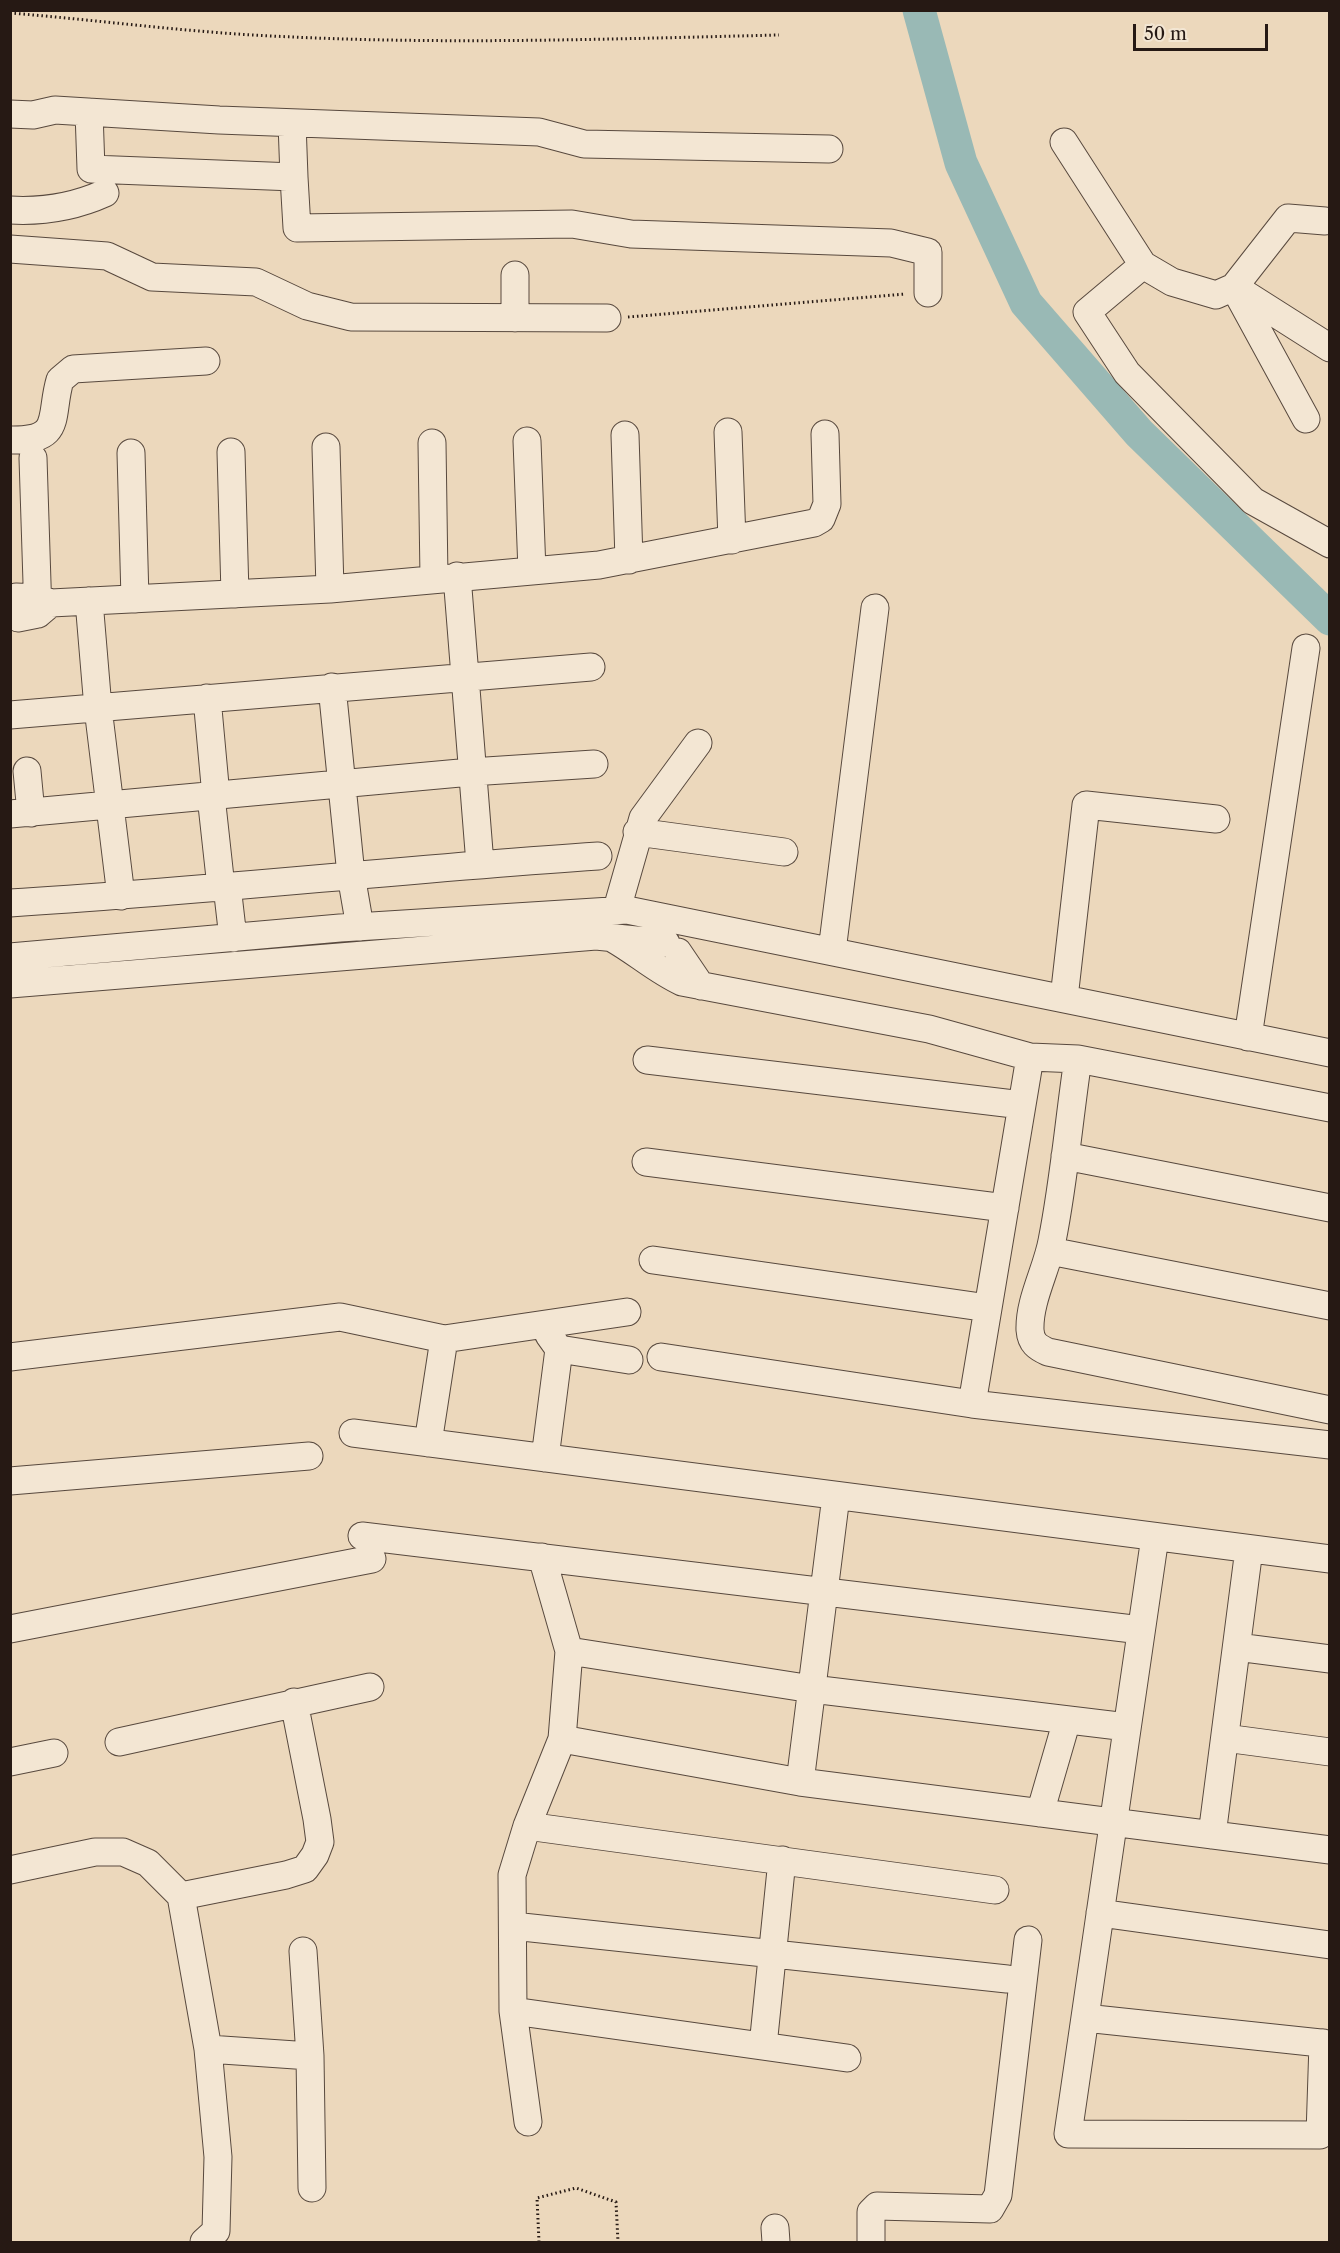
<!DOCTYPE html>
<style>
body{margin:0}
#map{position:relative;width:1340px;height:2253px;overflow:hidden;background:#ecd8bc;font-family:"Libre Caslon Text",serif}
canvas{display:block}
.frame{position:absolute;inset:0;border:12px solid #261914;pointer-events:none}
.scale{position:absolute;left:1133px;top:24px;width:135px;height:27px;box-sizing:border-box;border:3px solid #261914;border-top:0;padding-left:8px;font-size:18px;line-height:21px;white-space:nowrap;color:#261914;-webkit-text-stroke:4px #f3e6d3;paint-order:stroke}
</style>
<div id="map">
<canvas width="1340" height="2253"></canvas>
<div class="frame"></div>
<div class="scale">50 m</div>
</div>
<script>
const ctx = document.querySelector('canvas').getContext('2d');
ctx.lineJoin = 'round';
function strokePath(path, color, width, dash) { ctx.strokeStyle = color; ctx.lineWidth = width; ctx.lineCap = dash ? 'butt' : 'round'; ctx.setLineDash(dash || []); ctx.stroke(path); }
strokePath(new Path2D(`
 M 919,10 L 961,163 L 1026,303 L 1139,433 L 1330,619`), '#99b9b5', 33);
const minor = new Path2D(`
 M 89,112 L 91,169 L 294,177 L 292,123
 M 10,114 L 33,115 L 55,110 L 219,120 L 539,132 L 584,144 L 829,149
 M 1064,142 L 1143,265 L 1172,282 L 1216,295 L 1234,287 L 1306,419
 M 294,177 L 297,228 L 572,224 L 631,234 L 891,243 L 928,252 L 928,293
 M 10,210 C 44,212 74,207 105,193
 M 1325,221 L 1288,218 L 1234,287 L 1330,348
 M 10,249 L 107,256 L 152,277 L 256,282 L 307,306 L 351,317 L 607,318
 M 1143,265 L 1087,312 L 1127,373 L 1253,501 L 1330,544
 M 515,318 L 515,275
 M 728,432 L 732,540
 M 625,435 L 629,560
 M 10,440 C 64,441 49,417 60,380 L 73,369 L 206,361
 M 527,441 L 532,571
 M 432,443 L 434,578
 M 326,447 L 330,589
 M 231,452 L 235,594
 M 131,453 L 135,599
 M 33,458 L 38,614
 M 457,576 L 480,864
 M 16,597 L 38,598 L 51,603 L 38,614 L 18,618
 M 89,601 L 98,708 L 121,896
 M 51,603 L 330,589 L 599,565 L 814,523 L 821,519 L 827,504 L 825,434
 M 332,687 L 351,875 L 360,927
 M 207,698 L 216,796
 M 10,715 L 591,667
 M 27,771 L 31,813
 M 211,796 L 221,887
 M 10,814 L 471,772 L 594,764
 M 637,832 L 784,852
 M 227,886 L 233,938
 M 10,903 C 207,891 402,869 598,856
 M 617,909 L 643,818 L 698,743
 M 612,938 C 637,952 656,970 682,982 L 929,1029 L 1030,1057 L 1078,1059 L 1330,1108
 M 832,951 L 875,608
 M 678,952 L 701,986
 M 10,957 L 340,928 L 627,910 L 1330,1053
 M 10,984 L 596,936 L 666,943
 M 1064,998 L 1086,805 L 1216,819
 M 1248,1037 L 1306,648
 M 1078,1059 C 1069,1119 1064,1181 1052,1241 C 1047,1269 1029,1300 1030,1330 C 1031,1343 1037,1347 1048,1352 L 1330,1410
 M 647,1060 L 1022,1105
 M 1065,1156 L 1330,1208
 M 646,1162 L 1005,1208
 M 1050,1251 L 1330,1306
 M 653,1260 L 988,1308
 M 549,1335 L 559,1349 L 629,1360
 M 10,1357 L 340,1317 L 444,1339 L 627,1312
 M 661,1357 L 972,1404 L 1330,1445
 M 972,1404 L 1030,1057
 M 353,1433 L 1330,1559
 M 428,1443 L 444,1339
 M 545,1458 L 559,1349
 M 10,1481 L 309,1456
 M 836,1496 L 800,1782 L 1330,1850
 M 362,1536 L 1141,1630
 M 1155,1537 L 1068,2134 L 1320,2135 L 1323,2043
 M 10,1629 L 372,1559
 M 1237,1647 L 1330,1659
 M 569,1651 L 812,1689 L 1127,1727
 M 1225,1738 L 1330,1752
 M 562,1739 L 800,1782
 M 119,1742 L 370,1687
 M 10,1762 L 54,1753
 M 1040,1813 L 1067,1720
 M 527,1826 L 995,1890
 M 1212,1835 L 1249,1549
 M 10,1870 L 95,1852 L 123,1852 L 148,1863 L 181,1896 L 208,2049 L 218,2157 L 216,2231 L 204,2242
 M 181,1896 L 286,1875 L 305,1869 L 315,1855 L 320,1842 L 317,1819 L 294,1702
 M 1100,1913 L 1330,1945
 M 513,1926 L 1007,1979
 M 303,1951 L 310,2056 L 312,2188
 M 513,2011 L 847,2058
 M 1085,2018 L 1330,2044
 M 763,2046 L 782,1860
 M 208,2049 L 310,2056
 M 528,2122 L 513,2011 L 512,1875 L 527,1826 L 562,1739 L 569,1651 L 542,1557
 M 775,2228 L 776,2242
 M 871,2242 L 871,2212 L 877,2206 L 990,2209 L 998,2195 L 1028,1940`);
strokePath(minor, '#58493e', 29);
strokePath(new Path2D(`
 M 10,13 C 98,20 185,32 272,36 C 441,45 610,39 779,35
 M 628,317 L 905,294
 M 539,2242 L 537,2198 L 576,2188 L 616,2202 L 618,2242`), '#261914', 3, [1.5, 3]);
strokePath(minor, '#f3e6d3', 27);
</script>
